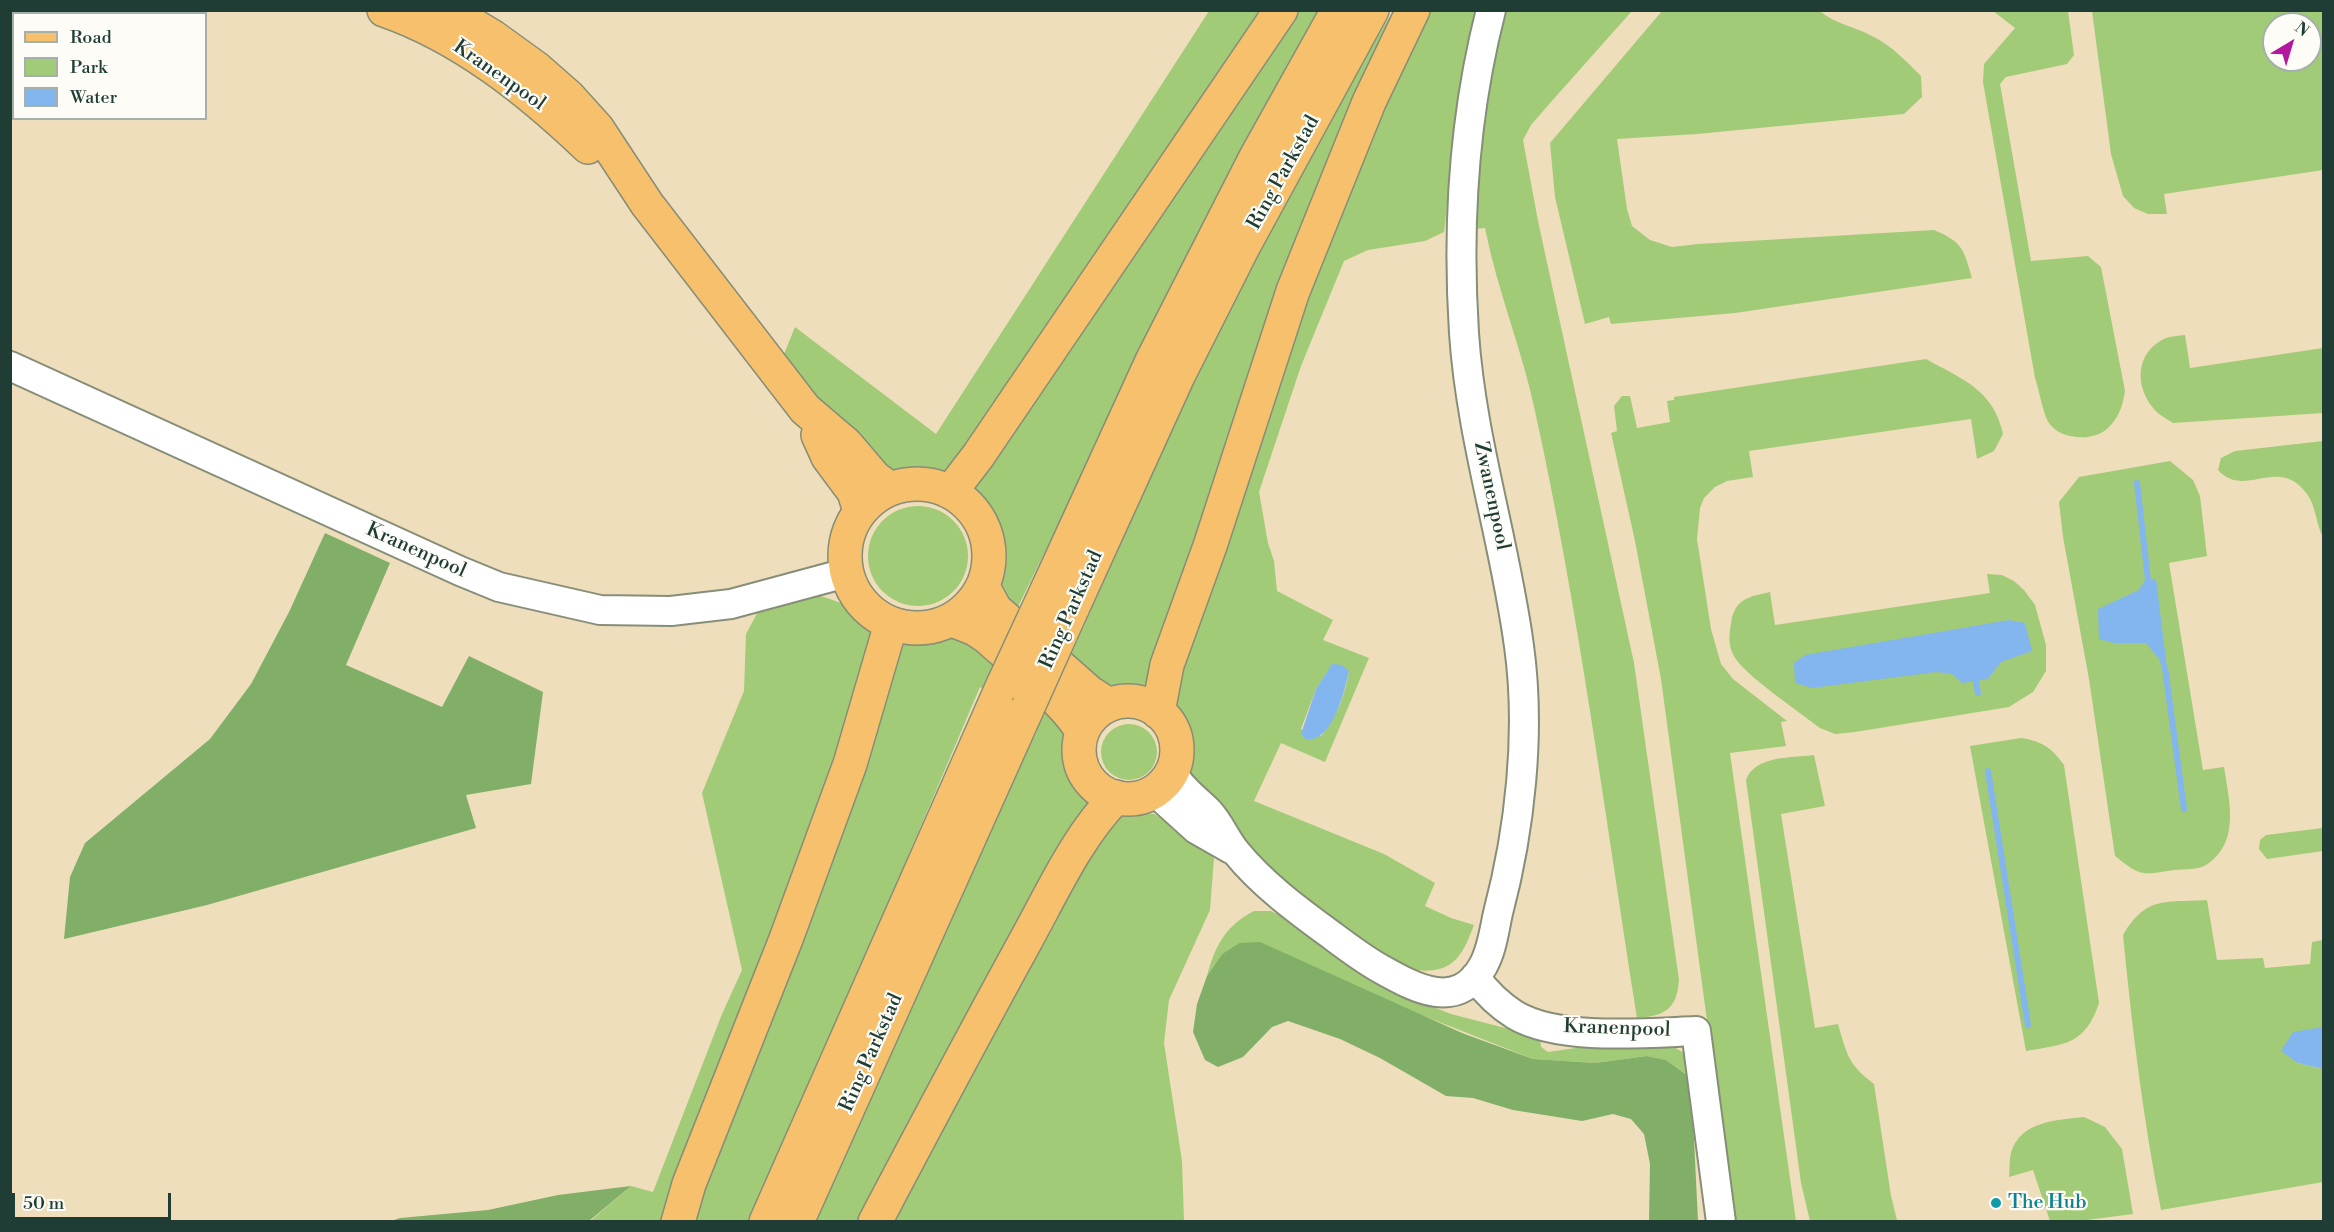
<!DOCTYPE html>
<style>
body{margin:0}
#map{position:relative;width:2334px;height:1232px;overflow:hidden;background:#eedebc;font-family:"Libre Bodoni",serif}
canvas{display:block}
.frame{position:absolute;inset:0;border:12px solid #1f3d34;pointer-events:none}
.legend{position:absolute;left:12px;top:12px;width:195px;height:108px;box-sizing:border-box;background:#fdfcf7;border:2px solid #a4b0a9;margin:0;padding:8px 10px;list-style:none;font-size:18px;color:#1f3d34}
.legend li{display:flex;align-items:center;gap:12px;height:30px}
.legend b{width:30px;border:2px solid #a4b0a9}
.north{position:absolute;left:2262px;top:12px;width:60px;height:60px;box-sizing:border-box;background:#fdfcf7;border:2px solid #a4b0a9;border-radius:50%;rotate:38deg;font-size:16px;font-weight:700;line-height:24px;text-align:center;color:#1f3d34}
.north::after{content:'';display:block;margin:auto;width:21px;height:27px;background:#b5179e;clip-path:polygon(50% 0,100% 100%,50% 72%,0 100%)}
.scale{position:absolute;left:12px;top:1193px;width:159px;height:27px;box-sizing:border-box;border:3px solid #1f3d34;border-top:0;padding-left:8px;font-size:18px;line-height:21px;white-space:nowrap;color:#1f3d34;-webkit-text-stroke:4px #fdfcf7;paint-order:stroke}
</style>
<div id="map">
<canvas width="2334" height="1232"></canvas>
<div class="frame"></div>
<ul class="legend">
<li><b style="height:8px;background:#f7c06c"></b>Road</li>
<li><b style="height:16px;background:#a2cb77"></b>Park</li>
<li><b style="height:16px;background:#83b5ef"></b>Water</li>
</ul>
<div class="north">N</div>
<div class="scale">50 m</div>
</div>
<script>
const ctx = document.querySelector('canvas').getContext('2d');
ctx.lineJoin = 'round';
function fillPath(path, color) { ctx.fillStyle = color; ctx.fill(path, 'evenodd'); }
function strokePath(path, color, width, dash) { ctx.strokeStyle = color; ctx.lineWidth = width; ctx.lineCap = dash ? 'butt' : 'round'; ctx.setLineDash(dash || []); ctx.stroke(path); }
function drawText(font, color, halo, rows, align = 'center') {
  ctx.font = font + ' "Libre Bodoni",serif'; ctx.lineWidth = 4.5; ctx.setLineDash([]); ctx.textBaseline = 'middle'; ctx.strokeStyle = halo; ctx.fillStyle = color; for (const [text, x, y, turn = 0] of rows) {
    ctx.save(); ctx.translate(x, y); ctx.rotate((+turn || 0) * Math.PI / 180); ctx.textAlign = isNaN(turn) ? turn : align; if (halo) ctx.strokeText(text, 0, 0); ctx.fillText(text, 0, 0); ctx.restore();
  }
}
fillPath(new Path2D(`
 M 1209,11 L 1269,11 L 959,470 L 931,478 L 904,474 L 878,466 L 782,359 L 795,327 L 936,434 Z
 M 1291,11 L 1324,11 L 1083,473 L 1015,613 L 998,582 L 1000,548 L 988,512 L 968,490 Z
 M 1393,11 L 1404,11 L 1147,696 L 1111,693 L 1066,666 L 1227,309 L 1359,67 Z
 M 1421,11 L 1478,11 L 1456,125 L 1444,232 L 1425,241 L 1368,250 L 1344,261 L 1301,366 L 1259,492 L 1268,543 L 1274,561 L 1277,591 L 1333,620 L 1323,640 L 1369,658 L 1325,762 L 1281,743 L 1254,801 L 1384,854 L 1435,883 L 1425,906 L 1451,918 L 1474,925 C 1467,943 1460,964 1439,969 C 1433,971 1422,971 1416,970 C 1381,965 1304,901 1277,875 C 1249,848 1223,817 1196,788 L 1189,776 L 1186,741 L 1171,706 L 1323,236 ZM 1330,668 L 1349,671 C 1345,695 1337,717 1321,736 L 1301,729 L 1316,689 Z
 M 1505,11 L 1632,11 L 1551,102 L 1531,125 L 1523,140 L 1538,221 L 1634,663 L 1679,980 C 1677,1009 1665,1016 1637,1018 C 1605,816 1579,611 1535,411 C 1522,349 1497,290 1485,228 L 1472,229 L 1479,124 L 1500,25 Z
 M 1662,11 L 1820,11 C 1835,24 1856,27 1874,37 C 1892,46 1907,62 1921,76 L 1922,97 L 1904,114 L 1697,134 L 1617,139 L 1627,209 L 1632,226 L 1650,240 L 1672,247 L 1698,244 L 1934,230 C 1963,242 1964,250 1972,278 L 1735,313 L 1611,324 L 1609,317 L 1585,324 L 1555,197 L 1550,143 Z
 M 1993,11 L 2068,11 L 2074,55 L 2067,64 L 2006,77 L 2000,84 L 2031,261 L 2088,256 L 2101,267 L 2125,391 C 2123,405 2119,418 2108,428 C 2094,442 2060,440 2049,423 C 2043,414 2039,389 2035,378 L 1983,82 L 1984,64 L 2015,28 Z
 M 2092,11 L 2323,11 L 2323,170 L 2164,194 L 2167,214 L 2148,214 L 2134,208 L 2123,196 L 2111,154 ZM 2274,24 L 2310,24 L 2310,60 L 2274,60 Z
 M 2185,335 L 2190,368 L 2323,348 L 2323,413 L 2173,423 C 2167,419 2159,415 2154,409 C 2135,387 2135,355 2162,340 C 2168,336 2178,336 2185,335 Z
 M 1926,359 C 1962,379 1994,390 2003,434 L 1994,451 L 1977,459 L 1971,419 L 1749,451 L 1753,477 L 1727,481 L 1715,487 L 1704,498 L 1700,508 L 1697,539 L 1711,629 L 1721,664 L 1733,679 L 1787,721 L 1781,722 L 1786,746 L 1730,753 L 1796,1221 L 1734,1221 L 1661,679 L 1635,541 L 1611,433 L 1617,431 L 1614,406 L 1622,396 L 1630,396 L 1637,428 L 1670,422 L 1667,401 L 1674,400 L 1674,397 Z
 M 2323,441 L 2323,537 C 2316,525 2316,506 2307,494 C 2278,454 2245,500 2218,470 L 2221,458 L 2235,451 Z
 M 2170,461 L 2193,480 L 2200,496 L 2207,556 L 2169,563 L 2203,770 L 2224,767 C 2229,800 2241,843 2206,865 C 2199,870 2183,869 2174,870 C 2142,875 2141,877 2115,856 L 2089,679 L 2063,537 L 2059,502 L 2079,477 Z
 M868 556a50 50 0 1 1 100 0a50 50 0 1 1-100 0Z
 M 1987,574 L 2002,575 L 2014,581 L 2024,590 L 2035,605 L 2046,645 L 2046,671 L 2033,692 L 2009,707 L 1855,732 L 1835,734 L 1820,728 C 1801,713 1743,674 1734,656 C 1728,646 1729,635 1731,624 C 1734,599 1748,597 1770,592 L 1775,625 L 1990,593 Z
 M 818,595 C 845,604 860,608 872,636 L 899,634 L 922,636 L 947,632 L 970,634 L 1061,722 L 1073,769 L 1095,802 L 1127,812 L 1154,814 L 1189,834 L 1214,858 L 1210,910 L 1169,1000 L 1164,1043 L 1182,1161 L 1184,1221 L 812,1221 L 905,1004 L 1037,731 L 980,687 L 753,1221 L 589,1222 L 631,1186 L 653,1192 L 722,1014 L 742,970 L 702,793 L 744,691 L 746,634 L 760,608 Z
 M1101 752a28 28 0 1 1 56 0a28 28 0 1 1-56 0Z
 M 2021,738 C 2042,741 2052,748 2064,765 L 2099,1003 C 2085,1045 2065,1044 2026,1051 L 1970,746 Z
 M 1814,755 L 1825,806 L 1781,814 L 1815,1028 L 1838,1024 C 1847,1055 1848,1064 1874,1084 L 1891,1196 L 1897,1220 L 1892,1221 L 1810,1221 L 1801,1183 L 1746,780 C 1755,755 1792,758 1814,755 Z
 M 2323,828 L 2323,851 L 2267,859 L 2259,849 L 2260,840 L 2266,835 Z
 M 2207,900 L 2217,960 L 2263,958 L 2265,968 L 2310,964 L 2312,942 L 2323,940 L 2323,1027 L 2298,1063 L 2323,1069 L 2323,1182 L 2161,1210 C 2143,1119 2132,1027 2123,935 C 2147,895 2165,903 2207,900 Z
 M 1254,911 L 1271,911 L 1297,924 L 1413,999 L 1451,1014 L 1540,1037 L 1541,1047 L 1548,1052 L 1603,1044 L 1667,1043 L 1684,1053 L 1689,1063 L 1691,1078 L 1666,1060 L 1647,1056 L 1595,1063 L 1533,1059 L 1239,943 L 1222,954 L 1207,976 C 1215,946 1225,926 1254,911 Z
 M 2084,1117 L 2105,1127 L 2122,1149 L 2133,1214 L 2079,1221 L 2050,1221 L 2033,1170 L 2009,1177 C 2010,1169 2009,1160 2011,1153 C 2020,1121 2057,1120 2084,1117 Z`), '#a2cb77');
fillPath(new Path2D(`
 M 325,533 L 390,563 L 346,665 L 442,707 L 469,656 L 543,692 L 531,784 L 466,795 L 476,828 L 207,905 L 64,939 L 70,877 L 85,843 L 210,739 L 251,684 L 289,612 Z
 M 1260,942 L 1462,1033 L 1533,1059 L 1595,1063 L 1647,1056 L 1666,1060 L 1691,1078 L 1698,1221 L 1649,1221 L 1650,1164 L 1644,1134 L 1631,1119 L 1613,1114 L 1582,1121 L 1513,1110 L 1473,1098 L 1446,1096 L 1380,1058 L 1340,1039 L 1288,1021 L 1272,1027 L 1243,1057 L 1218,1067 L 1205,1060 L 1193,1032 L 1197,1004 L 1207,976 L 1222,954 L 1239,943 Z
 M 631,1186 L 589,1221 L 391,1221 L 400,1218 L 488,1210 L 558,1195 Z`), '#81af68');
fillPath(new Path2D(`
 M 2156,579 L 2167,668 L 2162,668 L 2159,659 L 2146,643 L 2114,643 L 2099,639 L 2098,609 L 2139,590 L 2145,580 Z
 M 2009,620 L 2025,623 L 2032,651 L 2001,662 L 1988,679 L 1962,683 L 1952,674 L 1936,672 L 1812,688 L 1795,683 L 1794,663 L 1805,655 Z
 M 1332,664 L 1342,665 L 1349,671 C 1345,690 1332,744 1306,739 L 1301,734 L 1316,689 Z
 M 2323,1027 L 2323,1069 L 2298,1063 L 2281,1051 L 2293,1032 Z`), '#83b5ef');
strokePath(new Path2D(`
 M 2137,483 L 2148,580
 M 2165,668 L 2184,809
 M 1976,681 L 1978,693
 M 1988,771 L 2028,1025`), '#83b5ef', 6);
const minor = new Path2D(`
 M 10,366 L 460,571 L 499,587 L 600,610 L 671,611 L 731,604 L 846,573
 M 1172,772 C 1180,788 1196,799 1209,812 C 1220,824 1226,840 1236,852 C 1262,884 1297,910 1330,934 C 1346,946 1363,959 1381,969 C 1415,988 1457,1012 1483,966 C 1492,950 1494,931 1498,913 C 1520,830 1531,732 1519,646 C 1505,541 1471,439 1464,333 C 1457,225 1464,115 1491,10
 M 1154,791 L 1196,829 L 1231,849
 M 1475,977 C 1486,992 1499,1005 1515,1015 C 1559,1041 1645,1033 1696,1031 L 1721,1222`);
const major = new Path2D(`
 M 384,10 C 462,37 529,91 588,147
 M 448,10 L 493,37 L 536,68 L 569,97 L 597,128 L 647,204 L 805,409 L 846,444 L 875,478 L 889,488
 M 818,435 L 828,457 L 854,492 L 860,511
 M845 556a72 72 0 1 1 144 0a72 72 0 1 1-144 0Z
 M 983,587 L 995,609 L 1089,692 L 1109,705
 M 952,620 L 975,629 L 987,637 C 1010,658 1072,707 1082,733
 M1079 750a49 49 0 1 1 98 0a49 49 0 1 1-98 0Z`);
const highway = new Path2D(`
 M 948,491 L 955,486 L 978,456 L 1281,10
 M 1048,588 L 1152,361 L 1256,157 L 1338,10
 M 1072,609 L 1178,376 L 1243,247 L 1372,10
 M 1158,712 L 1167,665 L 1210,546 L 1293,291 L 1369,102 L 1413,10
 M 678,1222 L 689,1184 L 786,939 L 850,764 L 891,624
 M 766,1222 L 1003,685
 M 797,1222 L 1028,707
 M 875,1222 C 925,1127 975,1033 1026,940 C 1053,891 1077,837 1116,797`);
strokePath(minor, '#868e78', 32);
strokePath(major, '#868e78', 36);
strokePath(highway, '#868e78', 36);
strokePath(minor, '#fff', 28);
strokePath(major, '#f7c06c', 33);
strokePath(highway, '#f7c06c', 33);
const highwayBridge = new Path2D(`
 M 1003,685 L 1048,588
 M 1028,707 L 1072,609`);
strokePath(highwayBridge, '#868e78', 36, []);
strokePath(highwayBridge, '#f7c06c', 33);
for (const [x, y, r, color] of [
 [1996,1203,6,"#0f9aa8"]
]) { const dot = new Path2D(); dot.arc(x, y, r, 0, 2 * Math.PI); ctx.fillStyle = color; ctx.fill(dot); strokePath(dot, '#fdfcf7', 2); }
drawText('20px', '#1f3d34', '#fdfcf7', [
 ["Kranenpool",499,76,35],
 ["Ring Parkstad",1284,173,-61],
 ["Zwanenpool",1491,496,78],
 ["Kranenpool",416,551,24],
 ["Ring Parkstad",1072,610,-66],
 ["Kranenpool",1617,1029,2],
 ["Ring Parkstad",872,1053,-66]
]);
drawText('20px', '#0d838f', '#fdfcf7', [
 ["The Hub",2008,1203]
], 'left');
</script>
